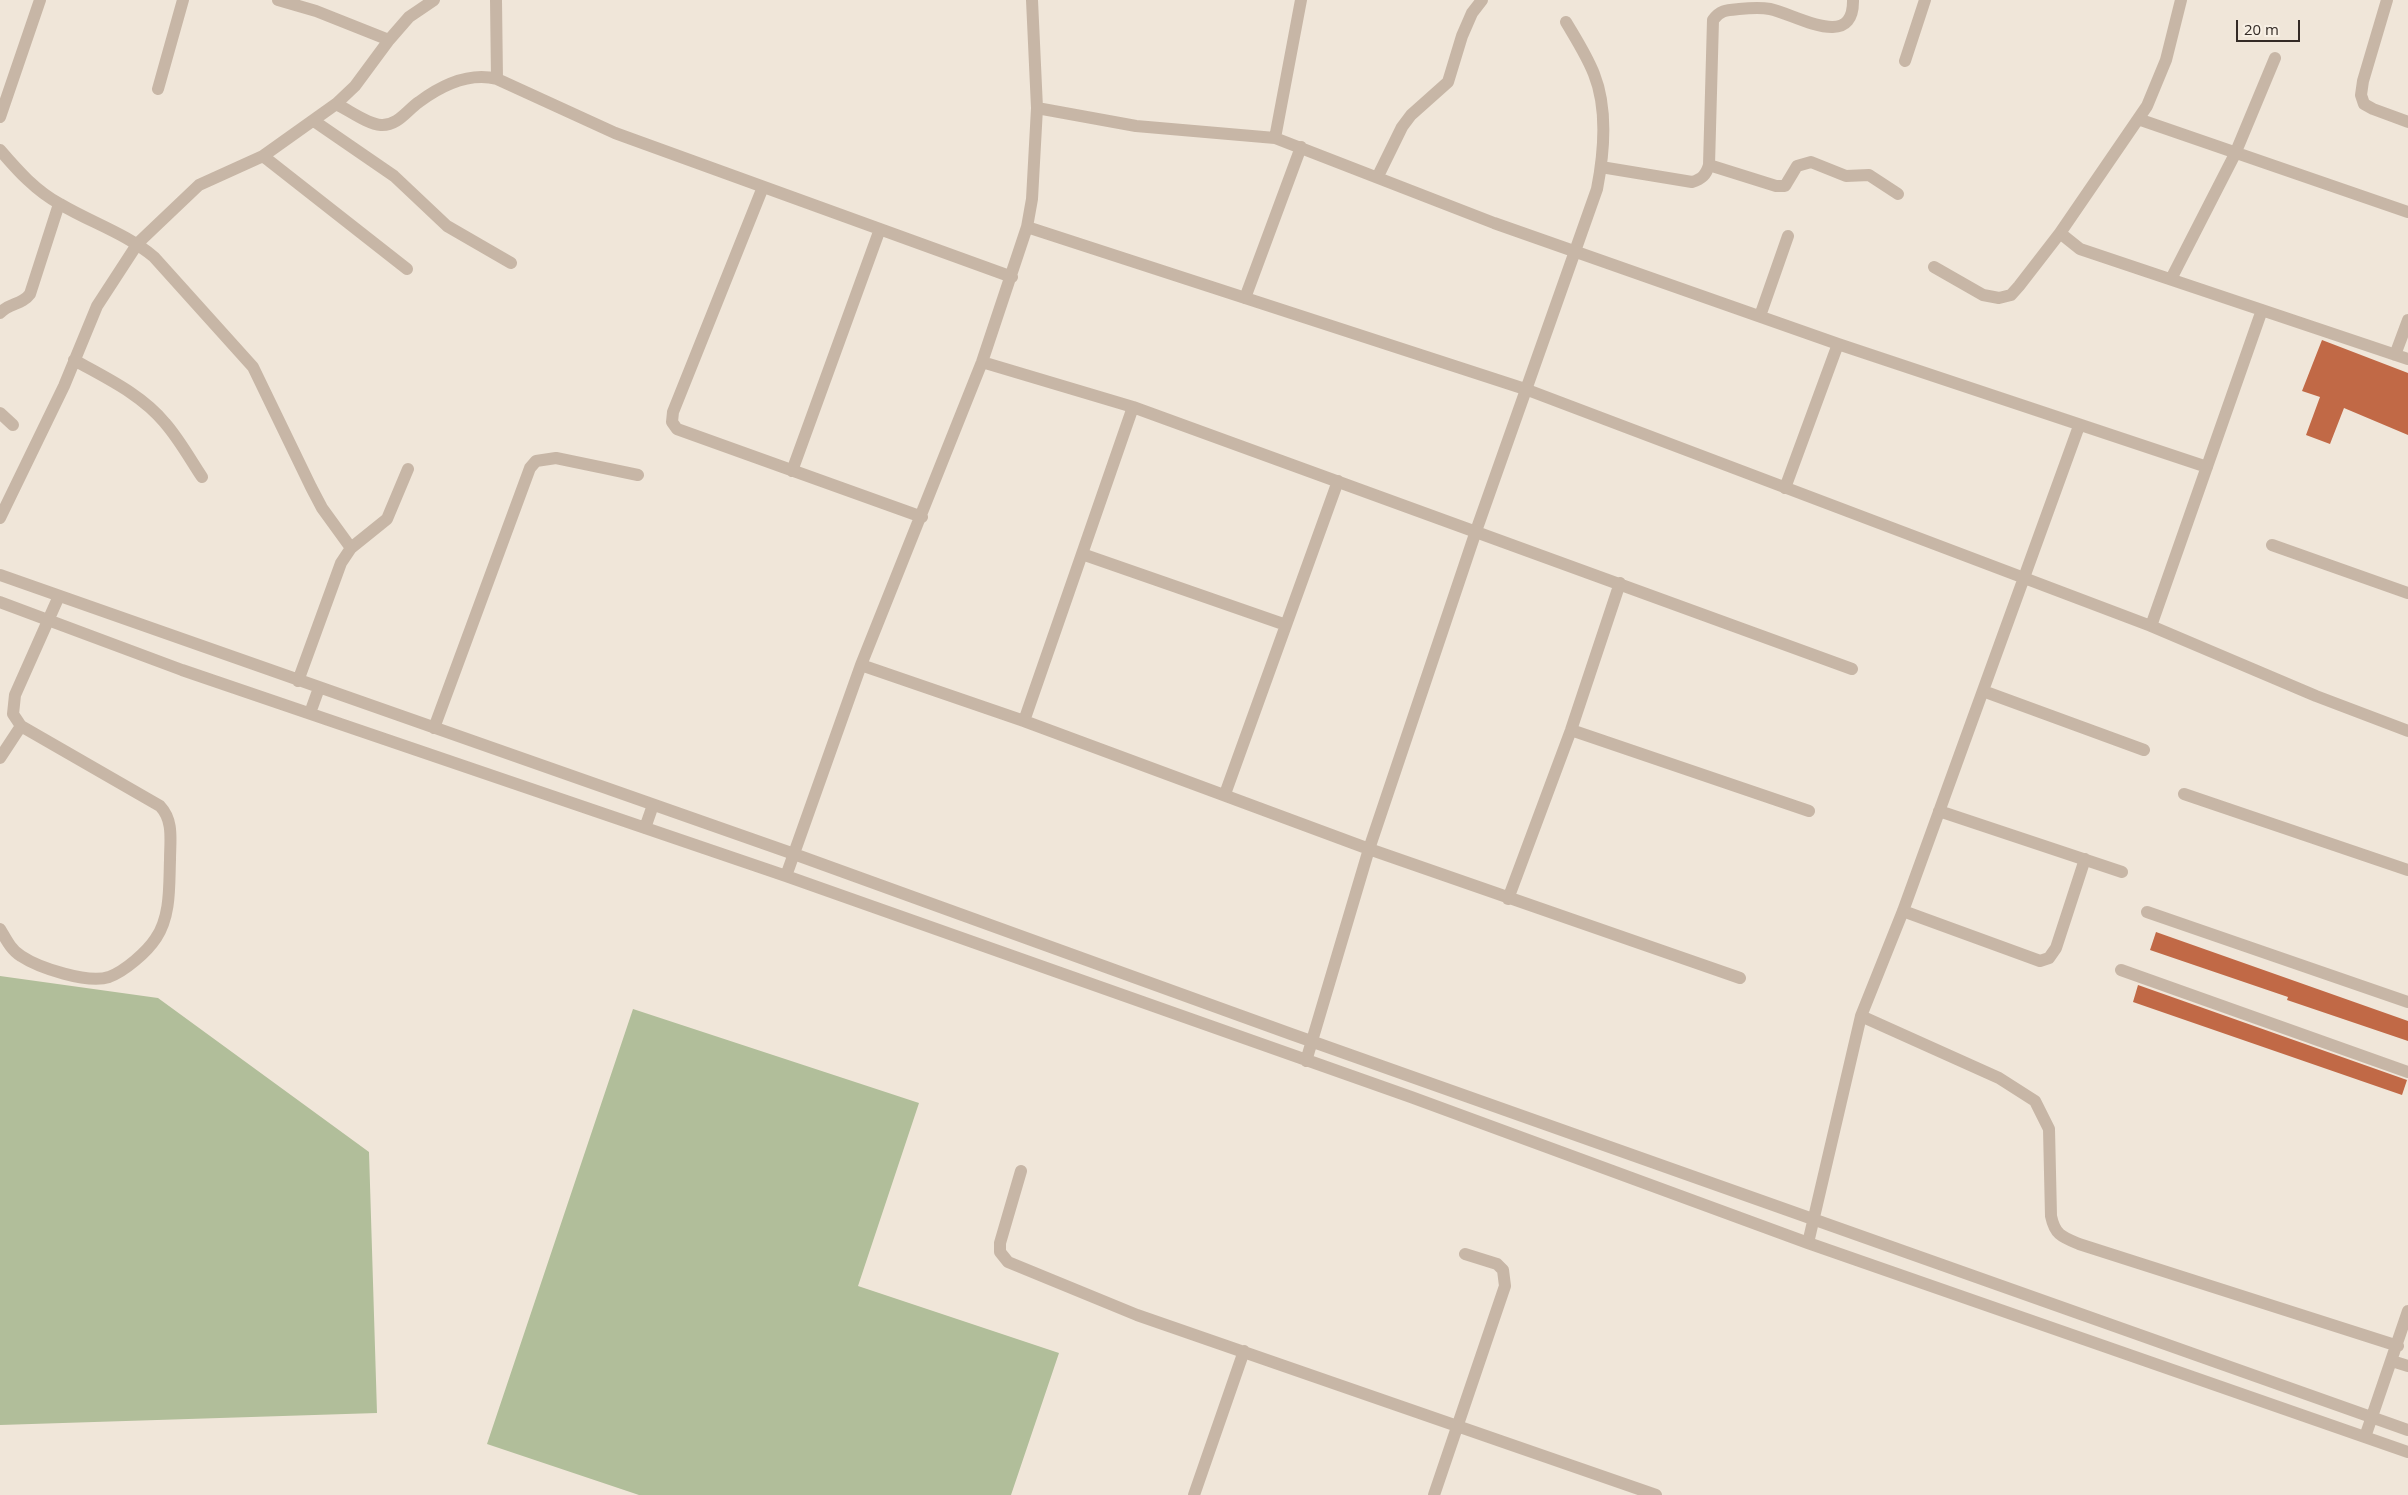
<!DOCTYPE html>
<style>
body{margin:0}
#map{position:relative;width:2408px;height:1495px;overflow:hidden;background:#f0e6d9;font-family:"Open Sans",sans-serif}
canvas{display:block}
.scale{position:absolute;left:2236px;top:20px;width:64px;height:22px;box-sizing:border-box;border:2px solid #342b26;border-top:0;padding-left:6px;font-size:15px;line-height:18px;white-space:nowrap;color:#342b26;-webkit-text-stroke:4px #f8f0e5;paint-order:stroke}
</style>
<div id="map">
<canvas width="2408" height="1495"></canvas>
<div class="scale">20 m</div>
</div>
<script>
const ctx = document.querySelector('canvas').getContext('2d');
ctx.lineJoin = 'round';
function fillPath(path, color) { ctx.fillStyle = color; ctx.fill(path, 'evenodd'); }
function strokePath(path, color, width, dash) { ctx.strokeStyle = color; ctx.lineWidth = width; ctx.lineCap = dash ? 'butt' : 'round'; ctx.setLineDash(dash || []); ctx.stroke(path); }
fillPath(new Path2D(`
 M 0,976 L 158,998 L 369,1152 L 377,1413 L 0,1425 Z
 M 633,1009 L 919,1103 L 858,1286 L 1059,1353 L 1011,1495 L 639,1495 L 487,1444 Z`), '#b1be9a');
fillPath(new Path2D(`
 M 2322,340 L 2408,373 L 2408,435 L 2344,408 L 2330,444 L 2306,435 L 2320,397 L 2302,391 Z
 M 2156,932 L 2408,1021 L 2408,1041 L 2287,1000 L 2288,997 L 2150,950 Z
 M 2138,985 L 2407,1080 L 2402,1095 L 2133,1002 Z`), '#c16946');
strokePath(new Path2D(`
 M 278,0 L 316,11 L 389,40
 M 496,0 L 497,79
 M 2181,0 L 2166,60 L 2147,106 L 2060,233 L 2080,249 L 2408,359
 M 2387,0 L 2363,81 L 2361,95 L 2364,104 L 2373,109 L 2408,122
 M 1905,61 L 1925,0
 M 158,89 L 183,0
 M 336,104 C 349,110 367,124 381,125 C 398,126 407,110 419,102 C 442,85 469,72 497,79 L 615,133 L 1012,277
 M 1037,108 L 1136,126 L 1275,138 L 1494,223 L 1838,344 L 2207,467
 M 0,117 L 40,0
 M 2138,119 L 2408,212
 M 314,121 L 394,176 L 447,226 L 511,263
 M 1275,138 L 1301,0
 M 0,150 C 18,171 36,191 60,204 C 92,223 125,233 154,257 L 253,367 L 311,487 L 322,508 L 351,548
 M 263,156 L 407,269
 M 1709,165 L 1776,186 L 1785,186 L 1797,166 L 1811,162 L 1846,176 L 1869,175 L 1898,194
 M 1601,167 L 1692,182 C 1702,179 1706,175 1709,165 L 1713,20 C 1720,10 1727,10 1739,9 C 1749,8 1760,7 1770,9 C 1795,14 1854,52 1853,0
 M 1378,176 L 1402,127 L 1411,115 L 1448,82 L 1462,36 L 1472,13 L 1482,0
 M 763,187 L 673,412 L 672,422 L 677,429 L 922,517
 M 1027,227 L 1525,389 L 2151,626 L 2316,696 L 2408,731
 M 1934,267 L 1983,295 L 1999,298 L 2011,295 L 2019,286 L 2060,233
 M 2171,279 L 2235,154 L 2275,58
 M 1245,298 L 1301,147
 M 0,313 C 9,303 22,305 30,294 L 59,204
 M 1760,316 L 1788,236
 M 2395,355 L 2408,320
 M 74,360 C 106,378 141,394 165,423 C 179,439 190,459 202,477
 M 982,362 L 1133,407 L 1852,669
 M 0,413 L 13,425
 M 792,471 L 880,229
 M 1785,488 L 1838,344
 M 0,518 L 64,386 L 97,306 L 138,243 L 199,185 L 263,156 L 336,104 L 355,86 L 389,40 L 409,17 L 434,0
 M 2272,545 L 2408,593
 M 1082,554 L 1286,625
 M 0,575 L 794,854 L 1291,1034 L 2408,1430
 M 0,602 L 182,670 L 786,876 L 1411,1097 L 1808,1243 L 2408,1452
 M 2151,626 L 2262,310
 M 861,665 L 1024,721 L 1369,849 L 1740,978
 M 298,681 L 341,563 L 351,548 L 387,519 L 408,469
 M 1983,691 L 2144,750
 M 310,713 L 319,688
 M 1024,721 L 1133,407
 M 434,728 L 530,468 L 536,461 L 556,458 L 638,475
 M 1571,730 L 1809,811
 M 0,758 L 21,726
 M 1225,794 L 1338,481
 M 2184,794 L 2408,870
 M 1939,811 L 2122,872
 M 645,828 L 653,805
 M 786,876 L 861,665 L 982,362 L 1027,227 L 1032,199 L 1037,108 L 1032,0
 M 1508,899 L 1571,730 L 1620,583
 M 1903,911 L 2040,961 L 2049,958 L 2056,948 L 2085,859
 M 2147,912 L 2408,1002
 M 0,929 C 6,939 11,950 21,956 C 39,968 88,984 109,977 C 125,971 147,952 156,938 C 171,916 169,885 170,860 C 170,840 174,821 160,806 L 21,726 L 13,714 L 15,695 L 59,596
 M 2121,970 L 2408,1072
 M 1861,1016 L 1999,1078 L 2035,1101 L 2049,1129 L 2051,1216 C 2055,1235 2062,1237 2079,1244 L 2398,1346
 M 1306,1061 L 1369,849 L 1476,531 L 1597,189 C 1604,153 1608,109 1594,74 C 1587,56 1576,39 1566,22
 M 1021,1171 L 1000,1243 L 1000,1252 L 1008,1262 L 1137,1315 L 1656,1495
 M 1808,1243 L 1861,1016 L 1903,911 L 2079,426
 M 2392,1361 L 2408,1366
 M 2365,1437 L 2408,1311
 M 1194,1495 L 1244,1351
 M 1434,1495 L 1505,1286 L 1503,1270 L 1497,1264 L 1465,1254`), '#c7b6a6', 12);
</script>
